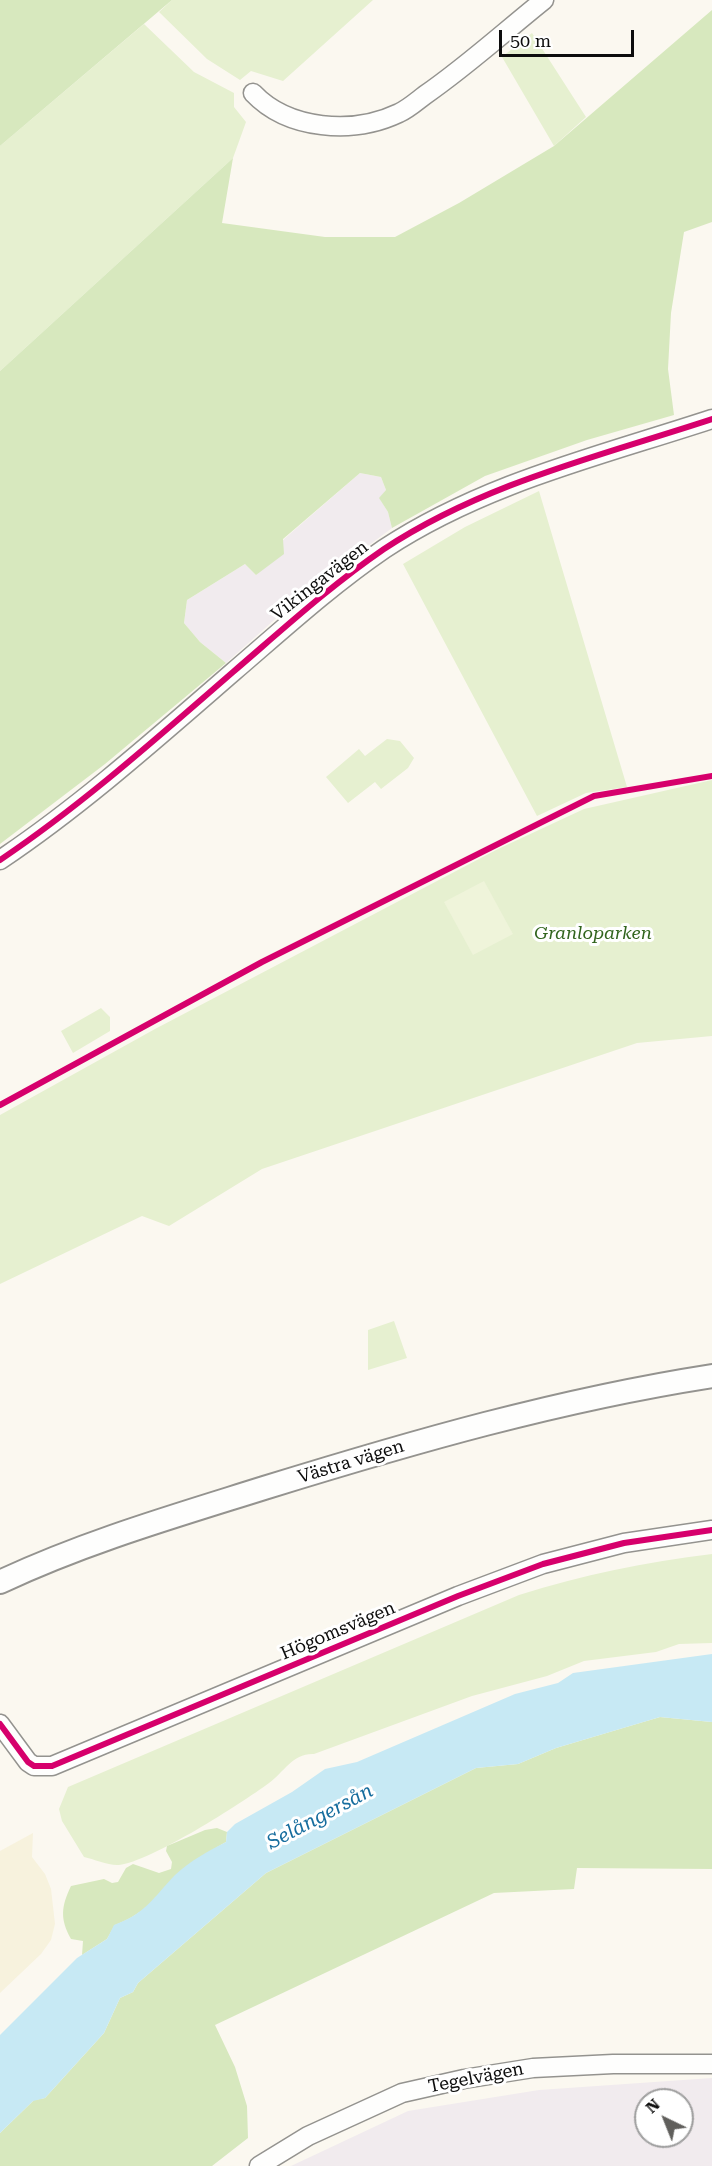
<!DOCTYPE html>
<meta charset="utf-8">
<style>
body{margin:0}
#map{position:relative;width:712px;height:2166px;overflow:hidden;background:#fbf8f0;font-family:"Roboto Serif",serif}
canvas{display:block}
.north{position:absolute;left:634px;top:2088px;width:60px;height:60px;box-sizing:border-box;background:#fff;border:2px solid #9e9e9e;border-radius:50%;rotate:317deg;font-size:16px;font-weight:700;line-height:24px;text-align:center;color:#0d0d0d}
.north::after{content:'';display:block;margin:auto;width:21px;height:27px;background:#605f5c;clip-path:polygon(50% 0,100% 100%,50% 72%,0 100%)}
.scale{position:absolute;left:499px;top:30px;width:135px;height:27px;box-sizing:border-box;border:3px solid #0d0d0d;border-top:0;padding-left:8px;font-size:18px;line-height:21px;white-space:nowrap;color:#0d0d0d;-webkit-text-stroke:4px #fff;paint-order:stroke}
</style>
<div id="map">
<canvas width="712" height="2166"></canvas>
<div class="north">N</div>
<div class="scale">50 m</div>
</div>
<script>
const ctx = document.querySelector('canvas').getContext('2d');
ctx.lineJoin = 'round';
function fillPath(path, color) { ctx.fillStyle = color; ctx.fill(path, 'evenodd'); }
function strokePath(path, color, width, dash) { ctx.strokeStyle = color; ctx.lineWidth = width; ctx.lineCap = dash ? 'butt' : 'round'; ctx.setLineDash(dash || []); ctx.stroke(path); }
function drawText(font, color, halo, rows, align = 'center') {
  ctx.font = font + ' "Roboto Serif",serif'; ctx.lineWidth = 6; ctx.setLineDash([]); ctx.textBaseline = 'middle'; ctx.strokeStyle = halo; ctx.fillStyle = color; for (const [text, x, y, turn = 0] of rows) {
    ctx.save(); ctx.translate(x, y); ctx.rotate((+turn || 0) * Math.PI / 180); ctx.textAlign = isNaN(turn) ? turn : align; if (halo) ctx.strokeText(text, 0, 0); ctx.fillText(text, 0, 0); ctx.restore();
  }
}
fillPath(new Path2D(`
 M 360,473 L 381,477 L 386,490 L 380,499 L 388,512 L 392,528 L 301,596 L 226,663 L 200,642 L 184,623 L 187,600 L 245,564 L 256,575 L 283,540 Z
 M 712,2078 L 712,2166 L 291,2166 L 408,2111 L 539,2090 ZM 646,2100 L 682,2100 L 682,2136 L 646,2136 Z`), '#f1ebee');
fillPath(new Path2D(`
 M 33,1833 L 32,1857 L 45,1874 L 51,1889 L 55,1924 L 51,1940 L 41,1954 L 0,1993 L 0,1851 Z`), '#f7f2dd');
fillPath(new Path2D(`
 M 172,0 L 373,0 L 283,81 L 251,71 L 240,80 L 207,59 L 159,12 Z
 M 144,24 L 194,72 L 234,93 L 234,107 L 246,122 L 233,158 L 0,371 L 0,146 Z
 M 532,33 L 586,117 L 554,146 L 502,57 Z
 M 539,491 L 627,787 L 586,793 L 537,816 L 403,564 L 465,527 Z
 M 387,739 L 400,741 L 414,758 L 408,768 L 381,789 L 375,782 L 348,803 L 326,777 L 359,749 L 365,756 Z
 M 712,780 L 712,1036 L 637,1043 L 262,1169 L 169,1226 L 142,1216 L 0,1284 L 0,1115 L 155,1029 L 498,849 L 584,809 Z
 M 101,1008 L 110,1017 L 110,1031 L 73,1053 L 61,1031 Z
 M 394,1321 L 407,1358 L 368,1370 L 368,1330 Z
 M 712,1554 L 712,1643 L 679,1644 L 656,1652 L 584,1661 L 547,1676 L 472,1696 L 314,1754 C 293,1753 284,1772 269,1783 C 242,1803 150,1862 119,1865 C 109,1866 94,1859 84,1857 L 62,1821 L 59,1809 L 68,1787 L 519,1595 C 583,1575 645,1562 712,1554 Z`), '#e6f0d0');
fillPath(new Path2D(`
 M 0,0 L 172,0 L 0,146 Z
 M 712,10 L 712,222 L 684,232 L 671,313 L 668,369 L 674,415 L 587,440 L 485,476 L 392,528 L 388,512 L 379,498 L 386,490 L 381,477 L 360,473 L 283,539 L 284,554 L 256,575 L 245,564 L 187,600 L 184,623 L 200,642 L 226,663 L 105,764 L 0,844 L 0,371 L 233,158 L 222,223 L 325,237 L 395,237 L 459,203 L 554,146 Z
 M 660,1717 L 712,1722 L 712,1869 L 577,1868 L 574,1889 L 494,1893 L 215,2025 L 235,2067 L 247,2106 L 248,2138 L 212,2166 L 0,2166 L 0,2133 L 34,2100 L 45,2098 L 104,2033 L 120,1998 L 133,1992 L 138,1983 L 266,1873 L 476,1768 L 518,1764 L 556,1748 Z
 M 217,1828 L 227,1832 L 226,1842 C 185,1863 158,1910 115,1925 L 107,1939 L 82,1955 L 83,1941 L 71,1939 C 60,1919 61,1907 71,1886 L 104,1879 L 112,1883 L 118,1882 L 126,1868 L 133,1864 L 159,1873 L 171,1869 L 172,1862 L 166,1851 L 167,1846 L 205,1830 Z`), '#d7e8be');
fillPath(new Path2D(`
 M 484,881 L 513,934 L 473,955 L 444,902 Z`), '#eff4da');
fillPath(new Path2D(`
 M 712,1654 L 712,1722 L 660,1717 L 556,1748 L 518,1764 L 476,1768 L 266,1873 L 138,1983 L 133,1992 L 120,1998 L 104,2033 L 45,2098 L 33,2101 L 0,2133 L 0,2035 L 77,1958 L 107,1939 L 114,1925 C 145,1914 154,1897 175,1875 C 190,1861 208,1851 226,1842 L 227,1832 L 235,1824 L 292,1792 L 325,1769 L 357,1762 L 515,1694 L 558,1683 L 573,1673 Z`), '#c7e9f4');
const minor = new Path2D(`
 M 253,93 C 288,130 353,135 399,113 C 408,109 417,101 425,95 C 467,66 504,32 544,0
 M 0,860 C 82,805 158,737 233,672 C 282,630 330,586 384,549 C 484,483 600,456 712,419
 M 0,1724 L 28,1762 L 34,1766 L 52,1766 L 458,1596 L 543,1564 L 624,1543 L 712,1530
 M 259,2166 L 308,2136 L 402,2093 L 464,2079 L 533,2068 L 613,2064 L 712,2064`);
const tertiary = new Path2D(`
 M 0,1582 C 85,1542 175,1516 264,1488 C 413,1442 558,1400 712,1376`);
strokePath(minor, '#94938f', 21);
strokePath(tertiary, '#94938f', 26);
strokePath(minor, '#fefefd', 18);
strokePath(tertiary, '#fefefd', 22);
strokePath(new Path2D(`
 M 0,860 C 82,805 158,737 233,672 C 282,630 330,586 384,549 C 484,483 600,456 712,419
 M 0,1105 L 262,962 L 594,796 L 712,776
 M 0,1724 L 28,1762 L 34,1766 L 52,1766 L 458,1596 L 543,1564 L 624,1543 L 712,1530`), '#d6006c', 6);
drawText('18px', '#0d0d0d', '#fff', [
 ["Vikingavägen",320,581,-38],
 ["Västra vägen",351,1462,-17],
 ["Högomsvägen",338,1631,-23],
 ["Tegelvägen",476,2078,-11]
]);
drawText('italic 18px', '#31641d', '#fff', [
 ["Granloparken",593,934]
]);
drawText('italic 20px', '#166d9e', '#fff', [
 ["Selångersån",320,1817,-28]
]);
</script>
